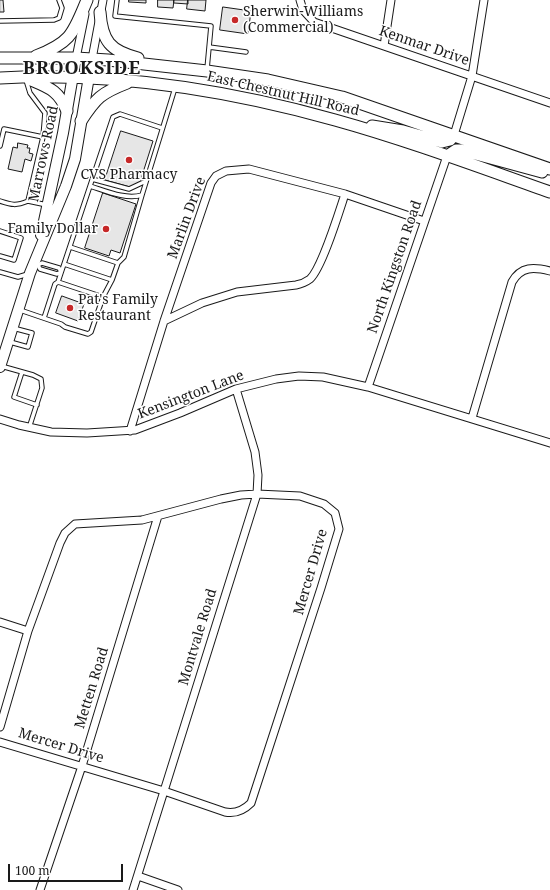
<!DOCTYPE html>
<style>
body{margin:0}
#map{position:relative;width:550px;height:890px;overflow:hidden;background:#fff;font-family:"Noto Serif",serif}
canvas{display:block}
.scale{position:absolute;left:8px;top:864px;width:115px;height:18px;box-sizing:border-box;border:2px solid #1a1a1a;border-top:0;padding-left:5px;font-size:12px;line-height:14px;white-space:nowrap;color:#1a1a1a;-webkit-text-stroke:3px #fff;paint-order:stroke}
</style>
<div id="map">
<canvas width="550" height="890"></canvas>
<div class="scale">100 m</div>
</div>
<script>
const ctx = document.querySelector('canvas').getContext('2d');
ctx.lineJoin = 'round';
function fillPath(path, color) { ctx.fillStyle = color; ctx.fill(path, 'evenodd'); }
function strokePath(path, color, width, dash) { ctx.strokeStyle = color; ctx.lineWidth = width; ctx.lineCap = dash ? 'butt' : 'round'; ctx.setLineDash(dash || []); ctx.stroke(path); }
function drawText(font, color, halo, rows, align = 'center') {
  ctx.font = font + ' "Noto Serif",serif'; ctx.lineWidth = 3; ctx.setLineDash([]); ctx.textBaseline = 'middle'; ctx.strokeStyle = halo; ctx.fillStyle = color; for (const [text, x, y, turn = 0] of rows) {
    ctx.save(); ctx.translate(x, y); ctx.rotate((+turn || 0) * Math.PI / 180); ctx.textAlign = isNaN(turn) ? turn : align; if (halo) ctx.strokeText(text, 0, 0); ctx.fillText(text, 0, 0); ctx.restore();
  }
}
const building = new Path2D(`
 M 0,0 L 3,0 L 4,12 L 0,12 Z
 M 129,0 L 146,0 L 146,3 L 129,2 Z
 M 158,0 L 174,0 L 173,8 L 158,7 Z
 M 174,0 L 188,0 L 188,4 L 174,3 Z
 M 188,0 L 206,0 L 205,11 L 187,9 Z
 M 223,7 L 251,11 L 248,34 L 220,30 Z
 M 121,131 L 153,141 L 140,182 L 130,187 L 105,180 Z
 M 18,143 L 28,145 L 27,148 L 30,148 L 29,153 L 33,154 L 31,161 L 25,159 L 22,172 L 8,169 L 13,147 L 17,148 Z
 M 103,193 L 136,204 L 120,253 L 111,250 L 109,256 L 85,248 Z
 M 62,296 L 84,304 L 78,321 L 56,313 Z`);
fillPath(building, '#e6e6e6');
strokePath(building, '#1a1a1a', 1);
const lane = new Path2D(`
 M 117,0 L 115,16 L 211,26 L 207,69
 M 0,21 L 54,20 L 59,18 L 62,8 L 59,0
 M 209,47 L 246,52
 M 0,146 L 4,129 L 43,137
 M 92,179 L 129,189 L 146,181
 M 90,186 C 106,191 126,200 142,195 L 175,88
 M 0,201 C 12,205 16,206 28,201 L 43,137 L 45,113 L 30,93 L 26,80
 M 28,201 L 47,205
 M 0,231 L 21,238 L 14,260 L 0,256
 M 70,247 L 118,263
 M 35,264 L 38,265 L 42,263 L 59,268 L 61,272
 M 64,264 L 112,280 L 118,263 L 124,257 L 142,195
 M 38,265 L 40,269 L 57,274 L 61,272
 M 0,272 L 18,277 L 28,274
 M 58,282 L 113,117 L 120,114 L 162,128
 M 20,310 L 61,324 L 65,327 L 88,334 L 91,332 L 103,297
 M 44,318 L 55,284 L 58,282 L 103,297 L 112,280
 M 10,342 L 28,347 L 32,333 L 13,328
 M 1,366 L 33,375 L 41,379 L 42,388 L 29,428
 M 22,372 L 14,397 L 37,405`);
const street = new Path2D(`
 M 300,0 L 303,10 L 314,22 L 550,103
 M 384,46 L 391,0
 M 76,58 L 85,14
 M 92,59 L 103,0
 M 454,135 L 472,76 L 484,0
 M 164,321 L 202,303 L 237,292 L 296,285 C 301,284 306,282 310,279 C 322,268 339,212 345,194
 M 368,387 L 447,156
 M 472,418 L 512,282 C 521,266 534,267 550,271
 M 0,419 L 19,425 L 51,432 L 87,433 L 135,430 L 180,413 L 236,389 L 276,379 L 299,376 L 323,377 L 368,387 L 550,443
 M 130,431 L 164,321 L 211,183 L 216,176 L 226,171 L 249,169 L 345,194 L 424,221
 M 0,622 L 28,631
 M 0,727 L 28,631 L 60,543 L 65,533 L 75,524 L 142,520 L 221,499 L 241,495 L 257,494 L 300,496 L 324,504 L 335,513 L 339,529 L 321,588 L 251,803 C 244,810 235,814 225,812 L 164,791 L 0,742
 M 138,876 L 178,890
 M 40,890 L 82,766 L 158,516
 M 133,890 L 257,494 L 258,475 L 255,452 L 236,389`);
const secondary = new Path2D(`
 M 41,235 L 63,133 L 76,58
 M 0,367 L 30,273 L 66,186 L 75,159 L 92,59`);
const primary = new Path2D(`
 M 100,12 C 102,41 110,51 138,58
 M 36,56 C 72,42 73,33 87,0
 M 0,58 L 76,58 L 108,60 L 207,71 L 268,80 L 342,97 L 550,169
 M 0,78 C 111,72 228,90 335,120 C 407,140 479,167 550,192
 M 31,80 C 50,88 59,91 67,111
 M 81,121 C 96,98 101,93 127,83
 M 372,126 L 403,131 L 442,142 L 450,140 L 454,135
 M 447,156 L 456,150 L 461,150 L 542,172`);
strokePath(lane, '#1a1a1a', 5.5);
strokePath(street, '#1a1a1a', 9);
strokePath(secondary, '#1a1a1a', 12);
strokePath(primary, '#1a1a1a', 13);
strokePath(lane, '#fff', 3.5);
strokePath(street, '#fff', 7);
strokePath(secondary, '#fff', 10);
strokePath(primary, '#fff', 11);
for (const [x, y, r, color] of [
 [235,20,4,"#c62828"],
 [129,160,4,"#c62828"],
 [106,229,4,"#c62828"],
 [70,308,4,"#c62828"]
]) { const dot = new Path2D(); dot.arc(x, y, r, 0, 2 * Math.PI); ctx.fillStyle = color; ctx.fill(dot); strokePath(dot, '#fff', 1.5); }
drawText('14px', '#1a1a1a', '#fff', [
 ["Sherwin-Williams",243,12],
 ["(Commercial)",243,28],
 ["CVS Pharmacy",129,175,"center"],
 ["Family Dollar",98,229,"right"],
 ["Pat's Family",78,300],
 ["Restaurant",78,316]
], 'left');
drawText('14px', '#1a1a1a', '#fff', [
 ["Kenmar Drive",424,46,19],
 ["East Chestnut Hill Road",283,94,13],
 ["Marrows Road",44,154,-78],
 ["Marlin Drive",187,218,-70],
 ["North Kingston Road",395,267,-71],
 ["Kensington Lane",191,395,-21],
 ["Mercer Drive",311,572,-74],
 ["Montvale Road",198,637,-73],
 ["Metten Road",92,688,-73],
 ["Mercer Drive",61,746,17]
]);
ctx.letterSpacing = '1px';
drawText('bold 18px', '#1a1a1a', '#fff', [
 ["BROOKSIDE",82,69]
]);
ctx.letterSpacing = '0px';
</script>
